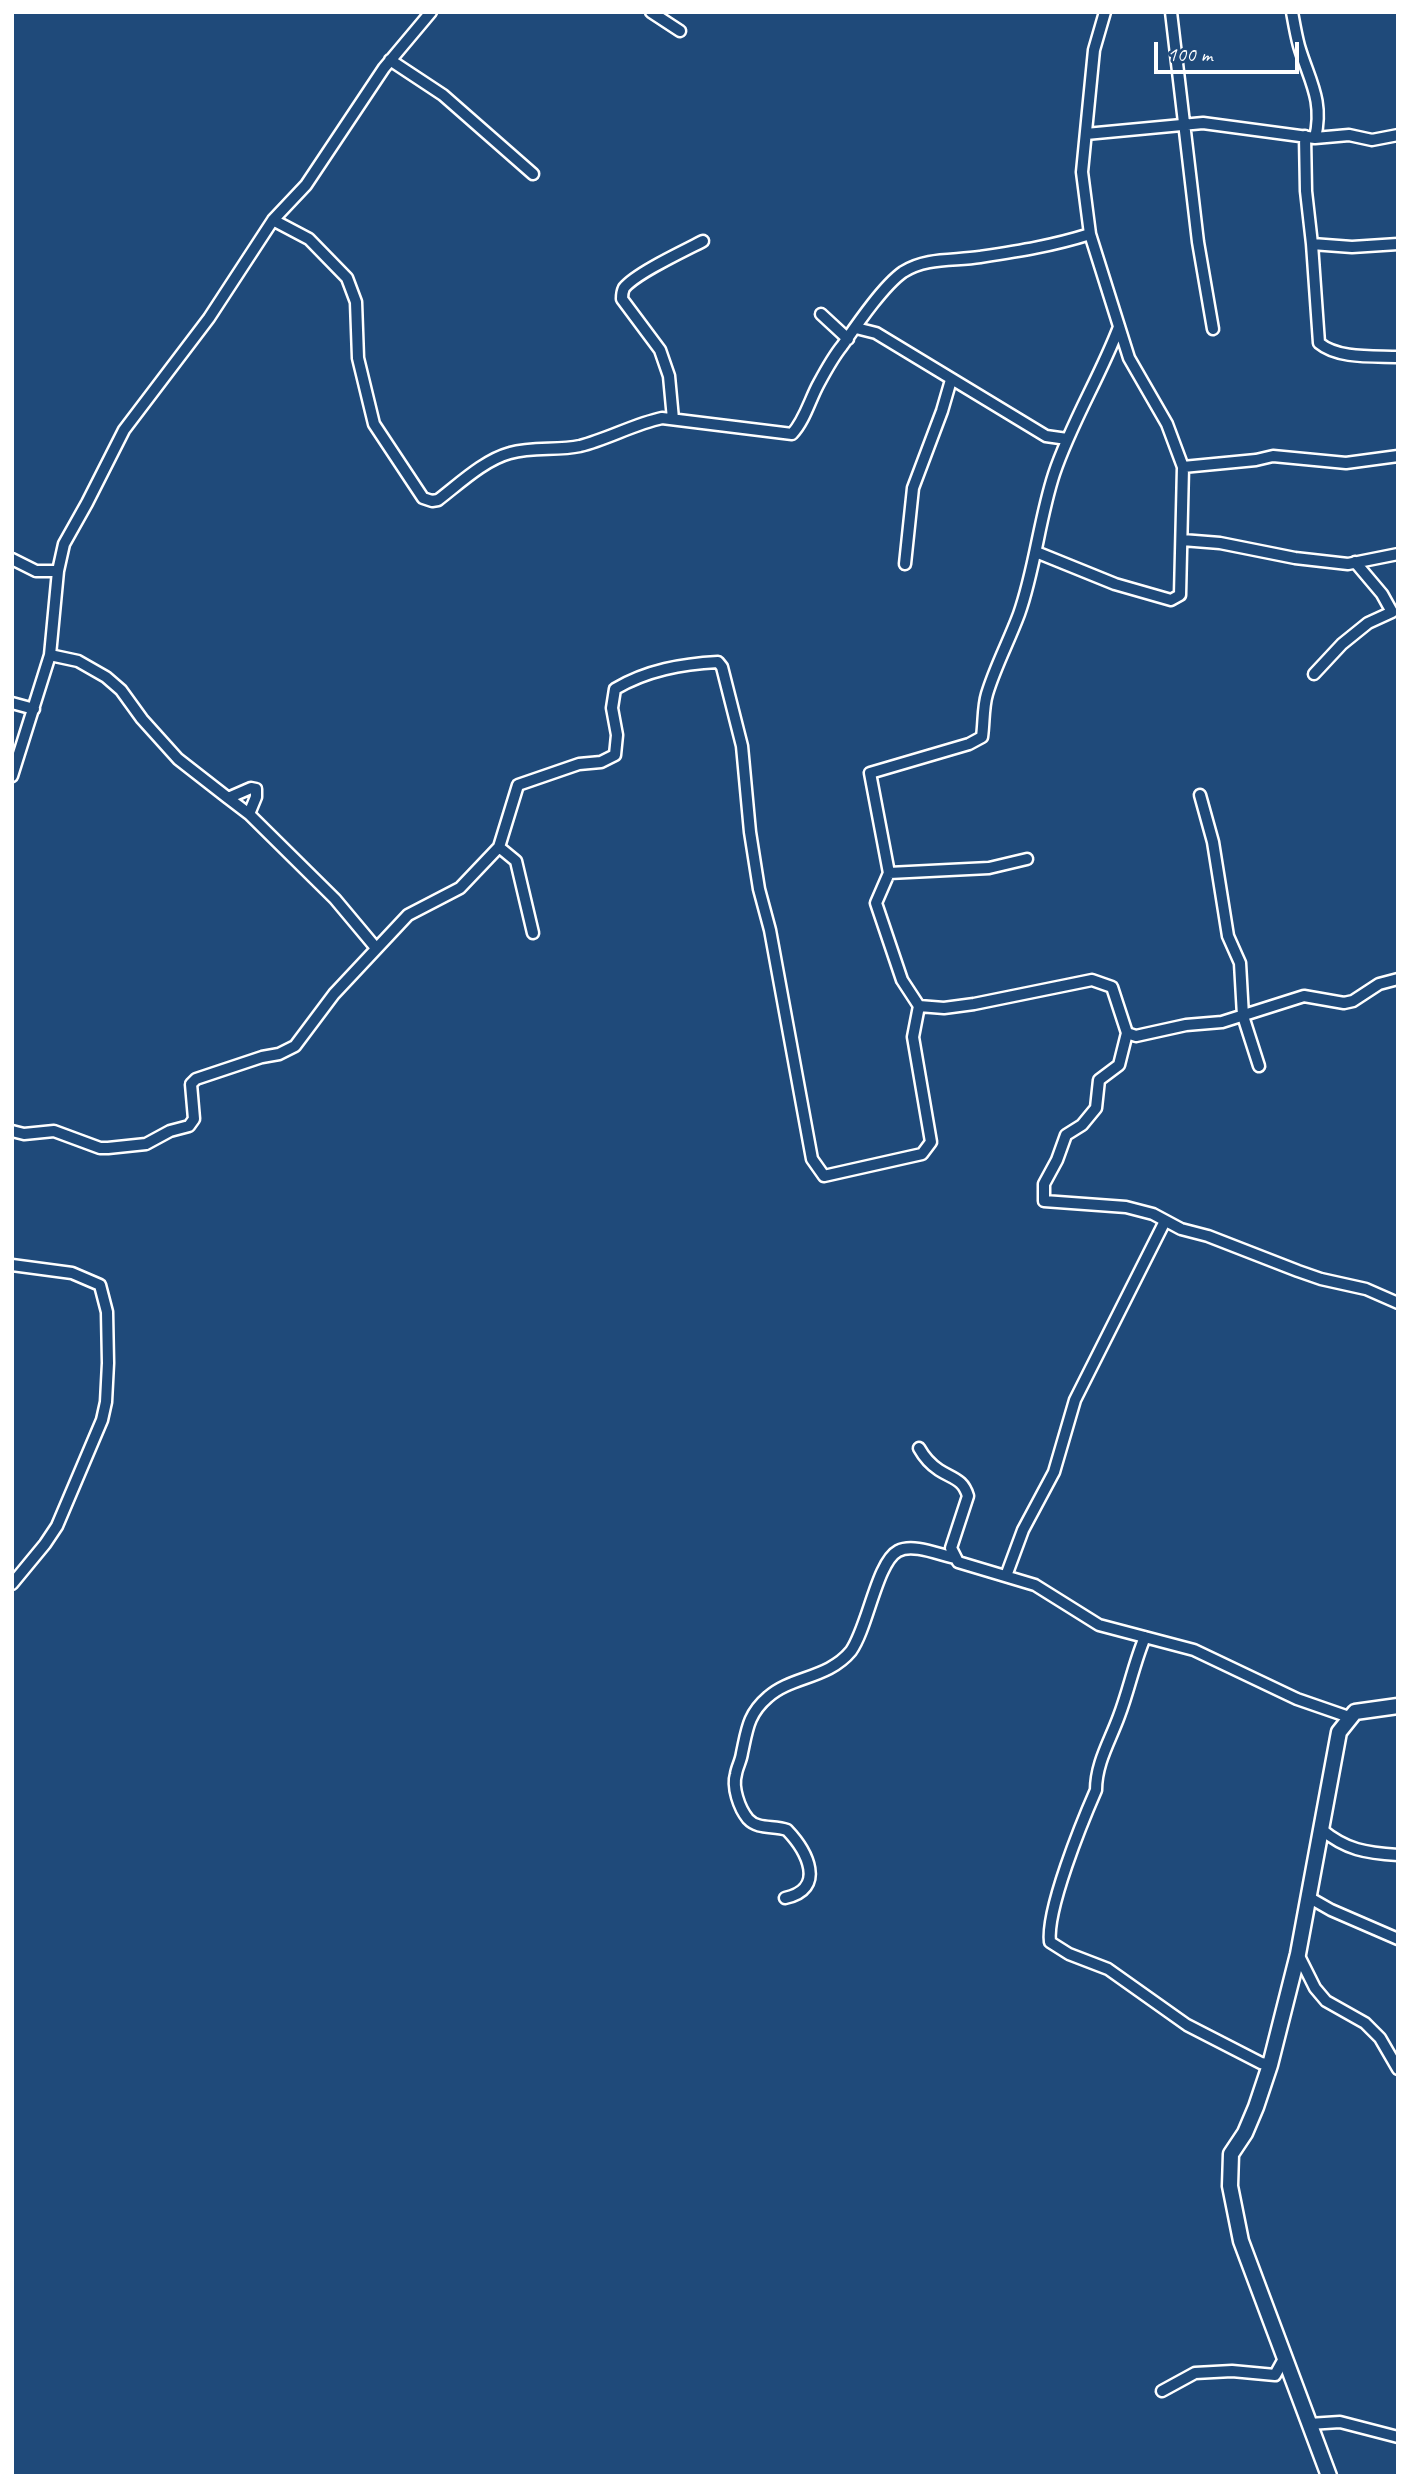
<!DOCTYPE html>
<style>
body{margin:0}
#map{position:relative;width:1410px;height:2488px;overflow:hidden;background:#1f4a7a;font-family:Caveat,sans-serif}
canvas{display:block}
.frame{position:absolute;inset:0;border:14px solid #fff;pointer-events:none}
.scale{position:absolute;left:1154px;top:42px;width:145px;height:32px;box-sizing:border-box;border:4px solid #fff;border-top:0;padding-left:9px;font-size:21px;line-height:24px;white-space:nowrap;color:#fff;-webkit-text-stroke:5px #1f4a7a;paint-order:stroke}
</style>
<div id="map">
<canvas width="1410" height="2488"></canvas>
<div class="frame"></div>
<div class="scale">100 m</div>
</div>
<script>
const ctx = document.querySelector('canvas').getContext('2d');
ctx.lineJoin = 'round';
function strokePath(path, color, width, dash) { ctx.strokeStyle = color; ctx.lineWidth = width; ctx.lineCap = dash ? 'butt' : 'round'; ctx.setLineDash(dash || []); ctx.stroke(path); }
const street = new Path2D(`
 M 651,12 L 680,31
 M 1171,12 L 1198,242 L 1213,329
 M 1292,12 C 1294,23 1296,35 1299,46 C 1309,80 1324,100 1315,138
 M 390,60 L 443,95 L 533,174
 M 1086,134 L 1203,123 L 1315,138 L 1349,135 L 1372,140 L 1398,135
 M 1305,136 L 1306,191 L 1312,244 L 1352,247 L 1398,244
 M 273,220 L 309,239 L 347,278 L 356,302 L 358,358 L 374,424 L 423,498 L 432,501 L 438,500 C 459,484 484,460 510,453 C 533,446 557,451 580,446 C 608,439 634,424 662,418 L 792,434 C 805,420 810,399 819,383 C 826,370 833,357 842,346 C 856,326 883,286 903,272 C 926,257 955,261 980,257 C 1019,251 1052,246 1090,234
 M 1312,244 L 1319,343 C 1338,359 1373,356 1398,357
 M 821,314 L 848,339
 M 1119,327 C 1100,377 1071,423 1054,474 C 1039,520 1035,569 1019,614 C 1009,641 995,667 987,694 C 983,707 984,723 982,737 L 969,744 L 870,773 L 889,873 L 876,903 L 902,980 L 919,1006 L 944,1008 L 974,1004 L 1092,980 L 1112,987 L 1127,1033 L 1136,1036 L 1186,1025 L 1222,1022 L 1304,996 L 1344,1003 L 1353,1001 L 1379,984 L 1398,979
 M 856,328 L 876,333 L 1046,436 L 1067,439
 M 673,419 L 669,376 L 660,350 L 622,299 C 622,295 622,292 624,288 C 636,273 684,251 703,241
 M 1183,467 L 1256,460 L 1273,456 L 1346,463 L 1398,456
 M 1182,540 L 1220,543 L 1295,558 L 1348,564 L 1398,554
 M 1036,552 L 1115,584 L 1171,600 L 1180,595 L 1183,467 L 1167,424 L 1129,358 L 1090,234 L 1082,172 L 1094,50 L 1105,12
 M 12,559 L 36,571 L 58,571
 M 905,564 L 913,488 L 942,411 L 951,380
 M 50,655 L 78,661 L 106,677 L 121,690 L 142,719 L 178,759 L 228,798 L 251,788 L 256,789 L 256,797 L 249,814 L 335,899 L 376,948
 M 1314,674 L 1342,644 L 1368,623 L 1392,612 L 1382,594 L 1355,562
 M 12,703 L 34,709
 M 12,776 L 50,655 L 58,571 L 64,544 L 87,503 L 124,430 L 209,318 L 273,220 L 306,185 L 384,68 L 431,12
 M 1200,795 L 1213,842 L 1228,936 L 1240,963 L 1243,1016 L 1259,1066
 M 228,798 L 249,814
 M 499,847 L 516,861 L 533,933
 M 889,873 L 989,868 L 1027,859
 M 1127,1033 L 1119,1065 L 1099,1080 L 1096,1108 L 1082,1125 L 1066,1135 L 1057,1160 L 1044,1184 L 1044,1201 L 1126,1207 L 1153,1214 L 1181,1229 L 1208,1236 L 1298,1271 L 1321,1279 L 1366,1289 L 1398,1303
 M 12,1131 L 24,1134 L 54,1131 L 100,1148 L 108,1148 L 146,1144 L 170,1131 L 189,1126 L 194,1119 L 191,1084 L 196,1079 L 262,1057 L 279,1054 L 295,1046 L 334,994 L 408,915 L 460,888 L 499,847 L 518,785 L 579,764 L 601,762 L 615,755 L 617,735 L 612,708 L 615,689 C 647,670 682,664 718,662 L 722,667 L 742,746 L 750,832 L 759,889 L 770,930 L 812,1159 L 824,1176 L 922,1154 L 931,1142 L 913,1037 L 919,1006
 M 12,1265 L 72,1273 L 100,1285 L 107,1312 L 108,1363 L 106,1402 L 102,1420 L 57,1526 L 45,1544 L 12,1584
 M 919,1448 C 924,1457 930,1464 939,1470 C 953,1479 963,1479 968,1496 L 951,1548 L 958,1562 L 1035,1585 L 1099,1625 L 1194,1650 L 1297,1699 L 1349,1717
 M 1006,1576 L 1023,1530 L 1054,1472 L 1075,1400 L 1165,1221
 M 1145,1637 C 1134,1663 1129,1690 1119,1716 C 1110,1741 1096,1763 1096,1790 C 1082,1822 1046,1910 1050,1942 L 1069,1954 L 1108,1969 L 1187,2025 L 1261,2063 L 1270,2065
 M 1321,1829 C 1346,1850 1366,1853 1398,1855
 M 785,1898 C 827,1889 807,1851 787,1830 C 774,1825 758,1830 748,1819 C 739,1808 732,1787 736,1774 C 737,1767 741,1761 742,1753 C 747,1730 748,1714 768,1697 C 791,1676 828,1679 851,1651 C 868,1627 877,1562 898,1551 C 913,1543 940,1555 955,1558
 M 1310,1898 L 1331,1910 L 1398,1939
 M 1298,1954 L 1315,1988 L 1326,2001 L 1365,2023 L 1380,2038 L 1398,2069
 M 1162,2391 L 1195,2373 L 1232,2371 L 1275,2375 L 1285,2357
 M 1309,2424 L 1340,2422 L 1398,2437`);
const secondary = new Path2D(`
 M 1329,2476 L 1241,2241 L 1230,2186 L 1231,2154 L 1245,2133 L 1256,2107 L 1270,2065 L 1298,1954 L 1339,1732 L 1355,1712 L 1398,1706`);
strokePath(street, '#fff', 15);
strokePath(secondary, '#fff', 19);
strokePath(street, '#1f4a7a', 10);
strokePath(secondary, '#1f4a7a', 14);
</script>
